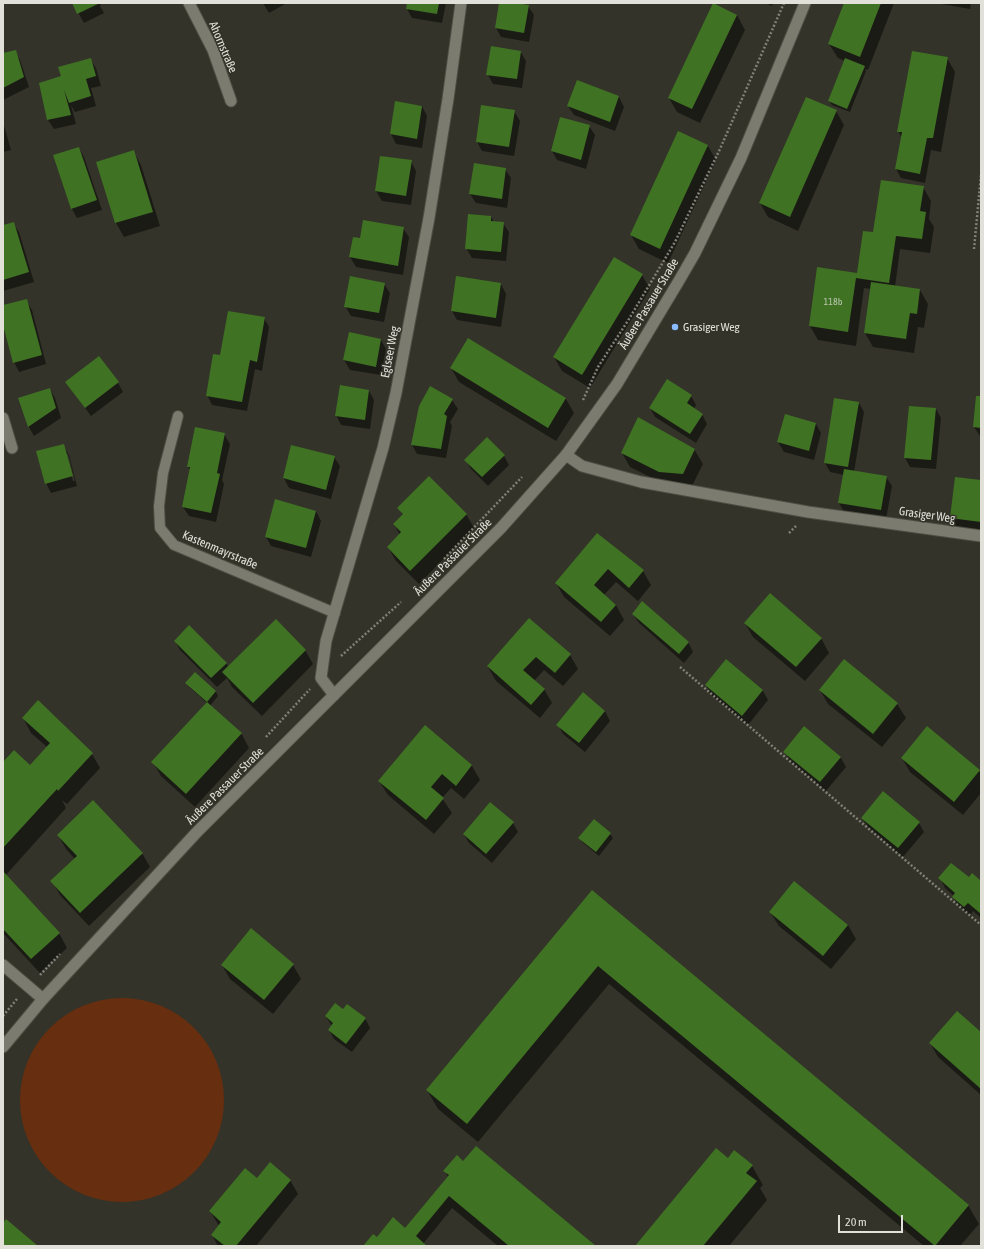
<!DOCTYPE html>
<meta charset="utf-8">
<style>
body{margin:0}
#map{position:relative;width:984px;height:1249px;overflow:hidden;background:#333329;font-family:"Asap Condensed",sans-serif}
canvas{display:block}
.frame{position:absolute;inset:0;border:4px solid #e1e1da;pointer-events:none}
.scale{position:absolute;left:838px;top:1215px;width:65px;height:18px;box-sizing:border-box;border:2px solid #e1e1da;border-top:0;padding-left:5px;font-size:12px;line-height:14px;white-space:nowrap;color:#e1e1da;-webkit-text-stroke:3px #333329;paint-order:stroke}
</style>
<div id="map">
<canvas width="984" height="1249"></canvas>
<div class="frame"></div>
<div class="scale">20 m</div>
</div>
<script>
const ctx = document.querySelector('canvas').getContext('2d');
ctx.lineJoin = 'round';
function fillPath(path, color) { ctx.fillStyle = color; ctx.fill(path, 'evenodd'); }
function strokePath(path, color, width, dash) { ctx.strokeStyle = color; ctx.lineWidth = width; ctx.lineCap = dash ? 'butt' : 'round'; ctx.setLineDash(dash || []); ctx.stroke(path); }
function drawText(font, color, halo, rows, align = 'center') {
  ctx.font = font + ' "Asap Condensed",sans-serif'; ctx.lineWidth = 3; ctx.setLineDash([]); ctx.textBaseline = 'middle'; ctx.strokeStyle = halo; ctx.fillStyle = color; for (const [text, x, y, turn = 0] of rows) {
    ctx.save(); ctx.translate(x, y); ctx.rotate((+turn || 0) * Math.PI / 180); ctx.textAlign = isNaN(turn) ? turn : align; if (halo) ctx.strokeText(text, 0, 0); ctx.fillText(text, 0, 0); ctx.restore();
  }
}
fillPath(new Path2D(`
 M20 1100a102 102 0 1 1 204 0a102 102 0 1 1-204 0Z`), '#672e0f');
fillPath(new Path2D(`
 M 73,3 L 101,3 L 100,6 L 104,13 L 84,23 Z
 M 263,3 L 287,3 L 269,13 Z
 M 408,3 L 446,3 L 442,23 L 412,18 L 407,9 Z
 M 500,3 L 511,3 L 528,6 L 534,15 L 529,42 L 501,37 L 496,28 Z
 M 765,3 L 773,3 L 772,6 Z
 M 845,3 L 894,3 L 868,70 L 865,69 L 866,71 L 850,112 L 832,105 L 829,101 L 845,61 L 838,58 L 829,44 Z
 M 936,3 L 971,3 L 970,9 Z
 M 737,15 L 745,30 L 700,123 L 677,112 L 669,98 Z
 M 15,51 L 20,60 L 29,87 L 3,100 L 3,54 Z
 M 520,51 L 526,61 L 522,88 L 493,84 L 488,75 Z
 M 947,58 L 955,72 L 941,152 L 931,150 L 925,183 L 901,178 L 896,169 L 902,138 L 898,131 Z
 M 90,59 L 96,68 L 101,86 L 91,88 L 96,106 L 75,112 L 71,105 L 76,124 L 54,129 L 48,120 L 62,77 Z
 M 577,82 L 619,97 L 624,107 L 615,131 L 574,115 L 568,106 Z
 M 396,102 L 422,106 L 427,116 L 422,148 L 396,144 L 391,134 Z
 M 514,111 L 520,121 L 514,156 L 482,151 L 477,142 Z
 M 836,111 L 844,125 L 798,231 L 768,217 L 760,203 Z
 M 3,122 L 11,150 L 3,152 Z
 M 589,126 L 595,135 L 586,169 L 557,160 L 552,151 Z
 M 708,146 L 716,160 L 668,263 L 639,249 L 631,235 Z
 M 79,148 L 84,157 L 102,210 L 77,218 L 72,209 L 54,156 Z
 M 133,151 L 141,165 L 160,226 L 124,237 L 116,223 L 97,162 Z
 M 381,157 L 411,161 L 416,171 L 411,205 L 382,201 L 376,191 Z
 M 505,169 L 511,178 L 507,208 L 476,203 L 470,194 Z
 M 923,187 L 931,201 L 929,219 L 934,227 L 930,253 L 900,249 L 895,287 L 920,290 L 928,304 L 924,328 L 918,327 L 914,353 L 873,347 L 865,333 L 871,289 L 864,288 L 856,346 L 818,340 L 810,326 L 858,276 L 875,234 Z
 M 491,217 L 494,222 L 503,223 L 509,232 L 506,261 L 472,258 L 466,248 Z
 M 13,223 L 19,232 L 34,282 L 3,291 L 3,226 Z
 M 403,228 L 409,237 L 403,275 L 356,267 L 350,257 L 361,240 Z
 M 642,275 L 650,289 L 590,388 L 562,371 L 554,357 Z
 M 384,284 L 390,293 L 384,322 L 351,316 L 345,306 Z
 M 501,284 L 506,294 L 501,327 L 457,320 L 452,311 Z
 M 26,300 L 32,310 L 46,364 L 19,372 L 14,362 L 3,321 L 3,306 Z
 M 264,318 L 269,327 L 262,371 L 255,369 L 247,411 L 212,405 L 207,395 L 221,357 Z
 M 468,339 L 566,399 L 574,413 L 556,441 L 459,382 L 451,368 Z
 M 381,340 L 386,349 L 381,375 L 350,370 L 344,360 Z
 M 66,382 L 118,383 L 123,392 L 91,416 Z
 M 50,389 L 55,398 L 61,418 L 34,436 L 29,427 L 19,399 Z
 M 369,391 L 374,400 L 370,429 L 341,425 L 336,415 Z
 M 691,396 L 696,405 L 694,409 L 702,414 L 707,424 L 696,443 L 655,417 L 650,408 Z
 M 981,397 L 981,437 L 980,436 L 974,427 Z
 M 452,400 L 458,409 L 450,422 L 452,426 L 446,458 L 417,454 L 412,445 Z
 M 859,403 L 864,412 L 854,472 L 886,477 L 892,486 L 886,519 L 844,512 L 839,503 L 844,475 L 830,472 L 825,463 Z
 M 936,409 L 941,418 L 936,469 L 910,467 L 905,458 Z
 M 816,424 L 821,433 L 814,460 L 784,452 L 778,442 Z
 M 224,434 L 230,444 L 222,480 L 224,484 L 216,522 L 189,516 L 183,507 L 191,471 L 188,467 Z
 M 63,445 L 69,455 L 77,486 L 51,493 L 46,483 ZM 66,454 L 68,454 L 75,481 L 73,481 Z
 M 694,449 L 703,464 L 691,488 L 668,486 L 630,467 L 622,453 Z
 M 504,456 L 509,465 L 488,486 L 471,469 L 466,460 Z
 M 334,457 L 340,466 L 331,499 L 289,488 L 284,478 Z
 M 981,481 L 981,530 L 956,527 L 951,517 Z
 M 399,508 L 466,514 L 474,528 L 419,584 L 396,561 L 388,547 L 400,535 L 394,524 L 403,515 Z
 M 316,511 L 321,521 L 311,557 L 271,546 L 266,537 Z
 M 597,534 L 643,571 L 651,585 L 638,601 L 616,582 L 604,595 L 616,605 L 624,620 L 610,636 L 564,597 L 556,583 Z
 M 633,614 L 688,642 L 693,652 L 684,663 L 639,623 Z
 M 529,620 L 570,655 L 578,669 L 563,686 L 544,670 L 534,681 L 544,689 L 552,703 L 540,718 L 496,681 L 488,667 Z
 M 745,623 L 821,638 L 829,653 L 805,681 L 753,637 Z
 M 175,641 L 226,663 L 229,668 L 305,650 L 313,664 L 262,716 L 232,687 L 227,678 L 217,687 L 180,650 Z
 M 726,661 L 763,691 L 768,700 L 748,725 L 711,695 L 706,685 Z
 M 195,673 L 216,692 L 218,696 L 210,706 L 241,733 L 249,748 L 195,807 L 161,776 L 153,762 L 207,703 L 189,687 L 186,683 Z
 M 820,690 L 897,704 L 906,718 L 882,747 L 828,704 Z
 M 605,711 L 610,721 L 585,752 L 563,734 L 558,725 Z
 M 23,718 L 92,754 L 100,768 L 67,804 L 62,800 L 66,808 L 5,876 L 59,933 L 67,948 L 40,973 L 3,933 L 3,763 L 33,769 L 47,747 L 31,733 Z
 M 425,727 L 472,766 L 480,780 L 464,799 L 451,788 L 442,798 L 452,813 L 434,834 L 388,795 L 379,781 Z
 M 804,728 L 841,758 L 846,767 L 826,791 L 790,761 L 785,752 Z
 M 927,728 L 981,773 L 981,793 L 963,815 L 910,772 L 902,758 Z
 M 862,818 L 919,823 L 924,832 L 903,857 L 868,827 Z
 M 513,823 L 518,832 L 492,863 L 469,843 L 464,834 Z
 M 610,834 L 613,838 L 599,856 L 582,842 L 580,838 Z
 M 58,835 L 142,853 L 150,867 L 89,926 L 60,895 L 52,881 L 75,859 L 66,849 Z
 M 940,878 L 969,879 L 981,882 L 981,918 L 973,911 L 970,916 L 959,906 L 953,897 L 954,896 L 945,888 Z
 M 592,892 L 968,1205 L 979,1224 L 960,1246 L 924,1246 L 609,984 L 478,1142 L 438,1109 L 427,1090 Z
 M 770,912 L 848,925 L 856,939 L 831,969 L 779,926 Z
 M 222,965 L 293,965 L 301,979 L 273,1014 L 230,979 Z
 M 343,1011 L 365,1018 L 370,1028 L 352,1052 L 334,1039 L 329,1030 L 332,1026 L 326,1017 Z
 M 981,1033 L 981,1095 L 938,1057 L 930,1043 Z
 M 728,1159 L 752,1166 L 763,1185 L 760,1188 L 767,1200 L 729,1246 L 636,1246 Z
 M 464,1162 L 595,1246 L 498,1246 L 452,1208 L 423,1244 L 426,1246 L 364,1246 L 377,1238 L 406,1229 L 448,1177 L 445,1171 Z
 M 257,1180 L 290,1180 L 298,1194 L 256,1246 L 218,1246 L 212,1235 L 219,1226 L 210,1211 Z`), '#0007');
fillPath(new Path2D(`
 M 72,3 L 100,3 L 77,14 Z
 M 407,3 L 439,3 L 437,14 L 406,9 Z
 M 499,3 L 517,3 L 529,5 L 524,33 L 495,28 Z
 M 713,3 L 737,15 L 692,109 L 668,98 Z
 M 844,3 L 881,3 L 860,57 L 828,44 Z
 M 491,46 L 521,51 L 517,79 L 486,75 Z
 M 16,50 L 24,77 L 3,88 L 3,53 Z
 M 912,51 L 948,57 L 933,138 L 927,138 L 920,174 L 895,169 L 902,132 L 897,132 Z
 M 91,58 L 96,76 L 86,79 L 91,96 L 69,103 L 64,90 L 71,115 L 47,120 L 39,83 L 61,76 L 58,67 Z
 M 845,58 L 865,66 L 847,109 L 828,101 Z
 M 577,80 L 619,96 L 610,122 L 567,106 Z
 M 806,97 L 837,110 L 790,217 L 759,203 Z
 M 395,101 L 422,106 L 417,139 L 390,134 Z
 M 481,105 L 515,110 L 509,147 L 476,142 Z
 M 560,117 L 590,125 L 581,160 L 551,151 Z
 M 678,131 L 708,145 L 660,249 L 630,235 Z
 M 79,147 L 97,200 L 71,209 L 53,155 Z
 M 134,150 L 153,212 L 115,223 L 96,162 Z
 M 380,156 L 412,160 L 406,196 L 375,191 Z
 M 474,163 L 506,168 L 502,199 L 469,194 Z
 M 881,180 L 924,186 L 920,211 L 926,212 L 922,239 L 896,236 L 889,283 L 856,278 L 848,332 L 809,326 L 817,267 L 857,273 L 863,231 L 873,232 Z
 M 468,214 L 491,216 L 491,221 L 504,222 L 501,252 L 465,249 Z
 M 363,220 L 404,227 L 398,266 L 349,257 L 353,237 L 360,238 Z
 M 14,222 L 29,272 L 3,280 L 3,225 Z
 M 614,257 L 643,274 L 582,375 L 553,357 Z
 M 350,276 L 385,283 L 379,313 L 344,307 Z
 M 456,276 L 501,283 L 496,318 L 451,311 Z
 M 871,282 L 920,289 L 917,314 L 910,313 L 906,339 L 864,333 Z
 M 27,299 L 42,355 L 13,363 L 3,325 L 3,305 Z
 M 228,311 L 265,317 L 257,362 L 250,360 L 242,402 L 206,396 L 213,354 L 220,355 Z
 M 349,332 L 381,339 L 376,367 L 343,360 Z
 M 468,338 L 566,398 L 548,428 L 450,368 Z
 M 99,356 L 119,382 L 85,408 L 65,382 Z
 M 667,379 L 692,395 L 687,403 L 703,414 L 690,434 L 649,408 Z
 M 340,385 L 369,390 L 365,420 L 335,416 Z
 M 430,386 L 453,399 L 444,414 L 447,416 L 441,449 L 411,445 L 419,406 Z
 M 50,388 L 56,408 L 28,427 L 18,398 Z
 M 976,396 L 981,396 L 981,428 L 973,427 Z
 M 834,398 L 859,402 L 848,467 L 824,463 Z
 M 909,406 L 936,408 L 931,460 L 904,458 Z
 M 785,414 L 816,423 L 809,451 L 777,442 Z
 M 638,417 L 695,449 L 683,474 L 659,472 L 621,453 Z
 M 195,427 L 225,433 L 217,473 L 220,474 L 211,513 L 182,507 L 190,467 L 187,467 Z
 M 487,437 L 505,455 L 482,477 L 464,460 Z
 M 64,444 L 73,476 L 45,484 L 36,451 Z
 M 291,445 L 335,456 L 326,490 L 283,478 Z
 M 844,469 L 887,476 L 881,510 L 838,503 Z
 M 429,476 L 467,514 L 410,571 L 387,547 L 401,532 L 393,524 L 403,514 L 397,508 Z
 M 955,477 L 981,480 L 981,522 L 950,518 Z
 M 275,499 L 316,511 L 306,548 L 265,537 Z
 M 597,533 L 644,570 L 629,588 L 608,569 L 594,585 L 616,605 L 601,622 L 555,583 Z
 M 770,593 L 822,638 L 796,667 L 744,623 Z
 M 642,601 L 689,642 L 679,654 L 632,614 Z
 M 529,618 L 571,654 L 555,673 L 536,657 L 523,670 L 545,689 L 531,705 L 487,666 Z
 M 276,619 L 306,650 L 253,703 L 222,672 Z
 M 189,625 L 227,663 L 211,678 L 174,641 Z
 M 726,659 L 763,690 L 742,716 L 705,685 Z
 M 844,659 L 898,703 L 873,734 L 819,690 Z
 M 195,672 L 216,691 L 207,702 L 185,683 Z
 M 583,692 L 605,711 L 579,743 L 556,725 Z
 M 38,700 L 93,753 L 58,791 L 57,789 L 3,848 L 3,762 L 14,750 L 30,765 L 50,743 L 22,718 Z
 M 207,702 L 242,733 L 186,794 L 151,762 Z
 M 425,725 L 472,765 L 456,786 L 442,774 L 431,787 L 444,798 L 426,820 L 378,781 Z
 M 804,726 L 841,757 L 820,782 L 783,752 Z
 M 927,726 L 980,770 L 954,802 L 901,758 Z
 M 883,791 L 920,822 L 898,848 L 861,818 Z
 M 93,800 L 143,853 L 80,913 L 50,881 L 77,856 L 57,835 Z
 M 490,802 L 514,822 L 486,854 L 463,834 Z
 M 594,819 L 611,833 L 596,852 L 578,838 Z
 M 951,863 L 969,877 L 972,873 L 981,881 L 981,914 L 968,903 L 964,907 L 952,897 L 955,893 L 938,878 Z
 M 3,871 L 60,933 L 31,959 L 3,929 Z
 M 794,881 L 848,925 L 823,956 L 769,912 Z
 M 592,890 L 969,1205 L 935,1246 L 598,966 L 467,1124 L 426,1090 Z
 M 251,928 L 294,964 L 264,1000 L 221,965 Z
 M 335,1003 L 343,1009 L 347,1004 L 366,1018 L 346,1044 L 328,1030 L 333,1023 L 325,1016 Z
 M 957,1011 L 981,1032 L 981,1089 L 929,1043 Z
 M 476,1146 L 596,1246 L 509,1246 L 449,1196 L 416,1236 L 427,1246 L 363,1246 L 373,1234 L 377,1237 L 393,1217 L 405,1228 L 449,1175 L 443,1171 L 457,1155 L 463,1161 Z
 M 716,1148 L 728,1158 L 734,1150 L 753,1165 L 746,1173 L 757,1181 L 703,1246 L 635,1246 Z
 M 270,1162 L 291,1180 L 236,1246 L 225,1246 L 211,1235 L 221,1222 L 209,1211 L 245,1168 L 257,1178 Z
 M 6,1219 L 38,1246 L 3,1246 L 3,1223 Z`), '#3f7223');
const service = new Path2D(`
 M 178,416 L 163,473 L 159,506 L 160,528 L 174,545 L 335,613`);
const minor = new Path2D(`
 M 189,3 L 213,50 L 231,101
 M 3,418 L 12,448
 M 566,455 L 582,466 L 641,482 L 808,512 L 981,536
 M 334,695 L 321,678 L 326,641 L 383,448 L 396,393 L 429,218 L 448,99 L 461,3
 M 3,965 L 43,999`);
const secondary = new Path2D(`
 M 3,1047 L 43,999 L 196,833 L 501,528 L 566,455 L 617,384 L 680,279 L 695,253 L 741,158 L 805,3`);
strokePath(service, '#4e4e45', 12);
strokePath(minor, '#4e4e45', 13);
strokePath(secondary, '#4e4e45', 13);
strokePath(new Path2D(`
 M 974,249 L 981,175
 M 583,400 L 598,367 L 629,319 L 675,242 L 720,149 L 784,3
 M 789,533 L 796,526
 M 444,559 L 522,477
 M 341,656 L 401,602
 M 680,667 L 981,925
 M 266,737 L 310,689
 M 40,975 L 60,954
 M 3,1016 L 17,999`), '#818178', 2.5, [2, 2]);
strokePath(service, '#7b7b6f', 10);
strokePath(minor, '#7b7b6f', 11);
strokePath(secondary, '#7b7b6f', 11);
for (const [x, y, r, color] of [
 [675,327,4,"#8bbafc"]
]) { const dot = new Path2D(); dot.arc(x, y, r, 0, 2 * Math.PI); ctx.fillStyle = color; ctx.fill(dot); strokePath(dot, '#333329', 1.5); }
drawText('10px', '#b8c5ac', null, [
 ["118b",833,302]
]);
drawText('12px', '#e1e1da', '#333329', [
 ["Ahornstraße",223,47,67],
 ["Äußere Passauer Straße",649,304,-59],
 ["Eglseer Weg",390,352,-79],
 ["Grasiger Weg",927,515,8],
 ["Kastenmayrstraße",220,550,23],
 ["Äußere Passauer Straße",453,557,-45],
 ["Äußere Passauer Straße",225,786,-45]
]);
drawText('12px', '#e1e1da', '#333329', [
 ["Grasiger Weg",683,327]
], 'left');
</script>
